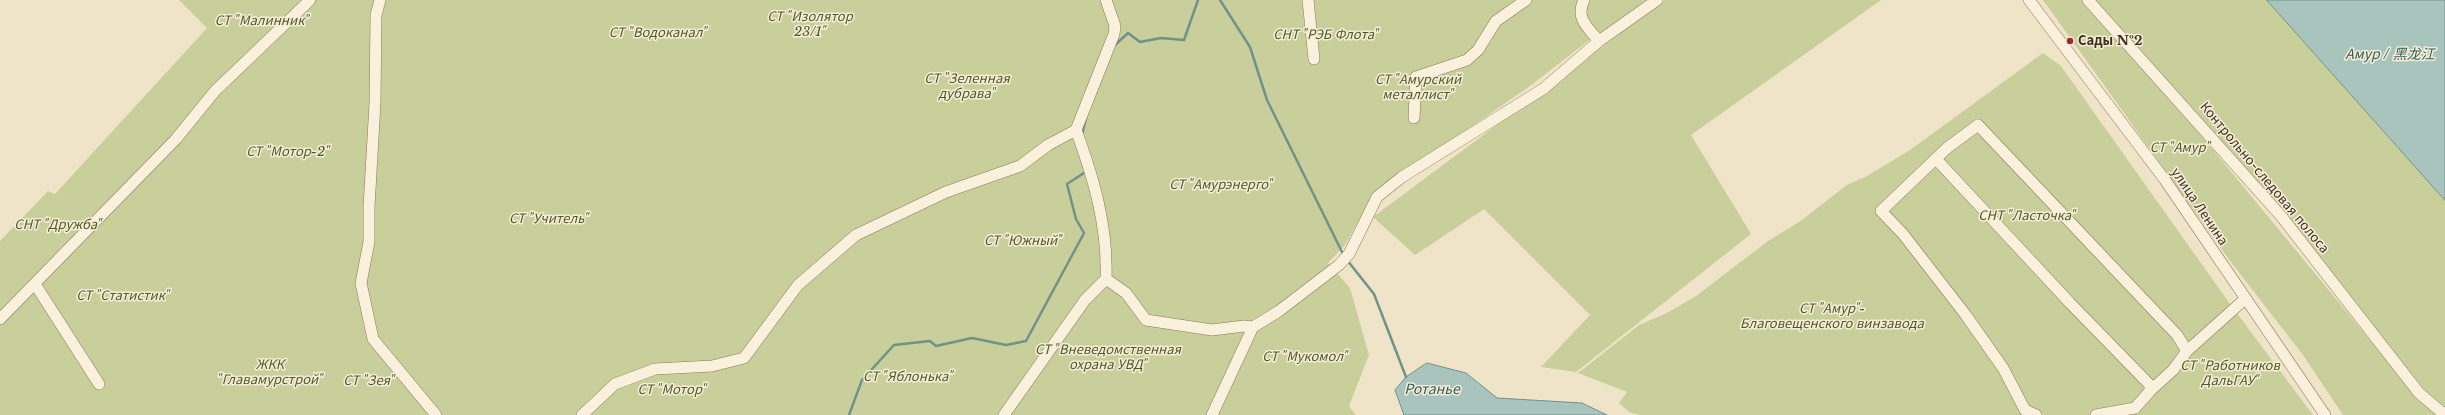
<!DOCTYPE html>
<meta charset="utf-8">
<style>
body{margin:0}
canvas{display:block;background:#f0e4c8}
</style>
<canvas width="2445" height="415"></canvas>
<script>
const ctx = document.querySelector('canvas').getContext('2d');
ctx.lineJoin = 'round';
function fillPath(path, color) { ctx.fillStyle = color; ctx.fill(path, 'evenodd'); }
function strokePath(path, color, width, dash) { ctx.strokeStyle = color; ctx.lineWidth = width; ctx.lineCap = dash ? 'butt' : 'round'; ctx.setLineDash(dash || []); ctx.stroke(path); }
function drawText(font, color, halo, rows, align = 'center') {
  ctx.font = font + ' "Libre Baskerville","Noto Sans SC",serif'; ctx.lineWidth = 3; ctx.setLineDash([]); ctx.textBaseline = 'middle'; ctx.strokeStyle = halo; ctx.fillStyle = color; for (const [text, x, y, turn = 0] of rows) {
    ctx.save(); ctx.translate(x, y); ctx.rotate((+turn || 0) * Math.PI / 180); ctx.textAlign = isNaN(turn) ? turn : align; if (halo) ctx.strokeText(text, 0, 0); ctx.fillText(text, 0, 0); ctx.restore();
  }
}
fillPath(new Path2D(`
 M 179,0 L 1651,0 L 1611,28 L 1592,38 L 1530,86 L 1373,195 L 1345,245 L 1328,263 L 1350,288 L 1369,355 L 1349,406 L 1356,415 L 0,415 L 0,241 L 48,191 L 55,194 L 207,28 Z
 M 1665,0 L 1881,0 L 1691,135 L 1751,234 L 1576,372 L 1541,367 L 1590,315 L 1484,209 L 1415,255 L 1373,217 Z
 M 2043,0 L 2084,0 L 2133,53 L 2379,351 L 2414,393 L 2437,415 L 2343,415 L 2303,355 L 2230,261 Z
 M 2089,0 L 2267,0 L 2445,200 L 2445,415 L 2232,152 Z
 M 2043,53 L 2061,66 L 2230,304 L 2313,415 L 1639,415 L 1629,412 L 1619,403 L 1627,392 L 1578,373 L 1639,325 L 1667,313 L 1696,296 L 1768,241 L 1799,222 L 1847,185 L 1867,176 L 1910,150 Z`), '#c9cf9b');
const water = new Path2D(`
 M 2267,0 L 2445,0 L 2445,200 Z
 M 1427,363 L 1466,373 L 1497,398 L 1582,403 L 1607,415 L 1404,415 L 1395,390 L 1406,377 Z`);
fillPath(water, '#a9c4bc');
strokePath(water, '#6f938a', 1);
strokePath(new Path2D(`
 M 1220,0 L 1250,47 L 1267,100 L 1344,256
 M 1115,45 L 1128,33 L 1140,42 L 1161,38 L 1184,40 L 1198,0
 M 1082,135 L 1086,118
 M 1347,260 L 1374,294 L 1406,377
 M 849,415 L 862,380 L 894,345 L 930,341 L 936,346 L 972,338 L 1006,345 L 1026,341 L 1084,233 L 1076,219 L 1067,184 L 1087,171`), '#6f938a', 2.5);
const minor = new Path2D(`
 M 380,0 L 376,15 L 375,103 L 369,207 L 369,242 L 361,283 L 373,339 L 436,415
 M 1308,0 L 1314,59
 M 1584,0 C 1575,18 1588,28 1599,41
 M 2029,0 L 2165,180 L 2325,415
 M 2088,0 L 2281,216 L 2419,393 L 2445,415
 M 1414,118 L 1416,77 L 1467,60 L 1478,50 L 1496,21 L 1526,0
 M 1076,130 L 1114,34 L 1115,26 L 1106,0
 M 1936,159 L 2070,303 L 2149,384 L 2151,390
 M 1106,279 L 1126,293 L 1146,320 L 1212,330 L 1244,326 L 1253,327 L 1279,311 L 1339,265 L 1349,254 L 1377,197 L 1402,177 L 1543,89 L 1599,41 L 1657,0
 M 35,284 L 99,384
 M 0,319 L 176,139 L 215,91 L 310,0
 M 582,415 L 615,384 L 655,369 L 712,366 L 744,358 L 798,285 L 856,235 L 946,192 L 1020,166 L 1048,145 L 1076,130
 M 1004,415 L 1085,300 L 1106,279 C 1108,227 1094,179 1076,130
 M 1212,415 L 1253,327
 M 2036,415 L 2025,410 L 2003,368 L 1965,314 L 1903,234 L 1881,211 L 1947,148 L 1978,125 L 2177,335 L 2187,351
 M 2096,415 L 2135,408 L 2151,390 L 2173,370 L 2187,351 L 2245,299`);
strokePath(minor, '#8d765c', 12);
strokePath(minor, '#faf1dc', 11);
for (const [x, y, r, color] of [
 [2070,41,4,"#9e2a2b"]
]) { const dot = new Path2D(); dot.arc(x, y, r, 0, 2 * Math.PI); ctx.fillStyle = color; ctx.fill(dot); strokePath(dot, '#f7eed8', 1.5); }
drawText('italic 13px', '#4d5a26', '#f7eed8', [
 ["СТ \"Изолятор",810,17],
 ["23/1\"",810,32],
 ["СТ \"Малинник\"",262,21],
 ["СТ \"Водоканал\"",658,33],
 ["СНТ \"РЭБ Флота\"",1326,35],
 ["СТ \"Зеленная",967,79],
 ["дубрава\"",967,94],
 ["СТ \"Амурский",1418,80],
 ["металлист\"",1418,95],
 ["СТ \"Амур\"",2180,148],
 ["СТ \"Мотор-2\"",288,152],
 ["СТ \"Амурэнерго\"",1221,185],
 ["СНТ \"Ласточка\"",2027,216],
 ["СТ \"Учитель\"",549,219],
 ["СНТ \"Дружба\"",58,225],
 ["СТ \"Южный\"",1023,241],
 ["СТ \"Статистик\"",123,296],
 ["СТ \"Амур\"-",1832,309],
 ["Благовещенского винзавода",1832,324],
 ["СТ \"Вневедомственная",1108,350],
 ["охрана УВД\"",1108,365],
 ["СТ \"Мукомол\"",1305,357],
 ["ЖКК",270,365],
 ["\"Главамурстрой\"",270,380],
 ["СТ \"Работников",2230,366],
 ["ДальГАУ\"",2230,381],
 ["СТ \"Яблонька\"",908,377],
 ["СТ \"Зея\"",369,381],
 ["СТ \"Мотор\"",672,390]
]);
drawText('bold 13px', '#3d2e20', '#f7eed8', [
 ["Сады №2",2078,41]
], 'left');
drawText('13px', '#3d2e20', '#f7eed8', [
 ["Контрольно-следовая полоса",2264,178,50],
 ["улица Ленина",2199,207,56]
]);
drawText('italic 14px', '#2f5d5a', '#f7eed8', [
 ["Амур / 黑龙江",2390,55],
 ["Ротанье",1432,390]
]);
</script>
